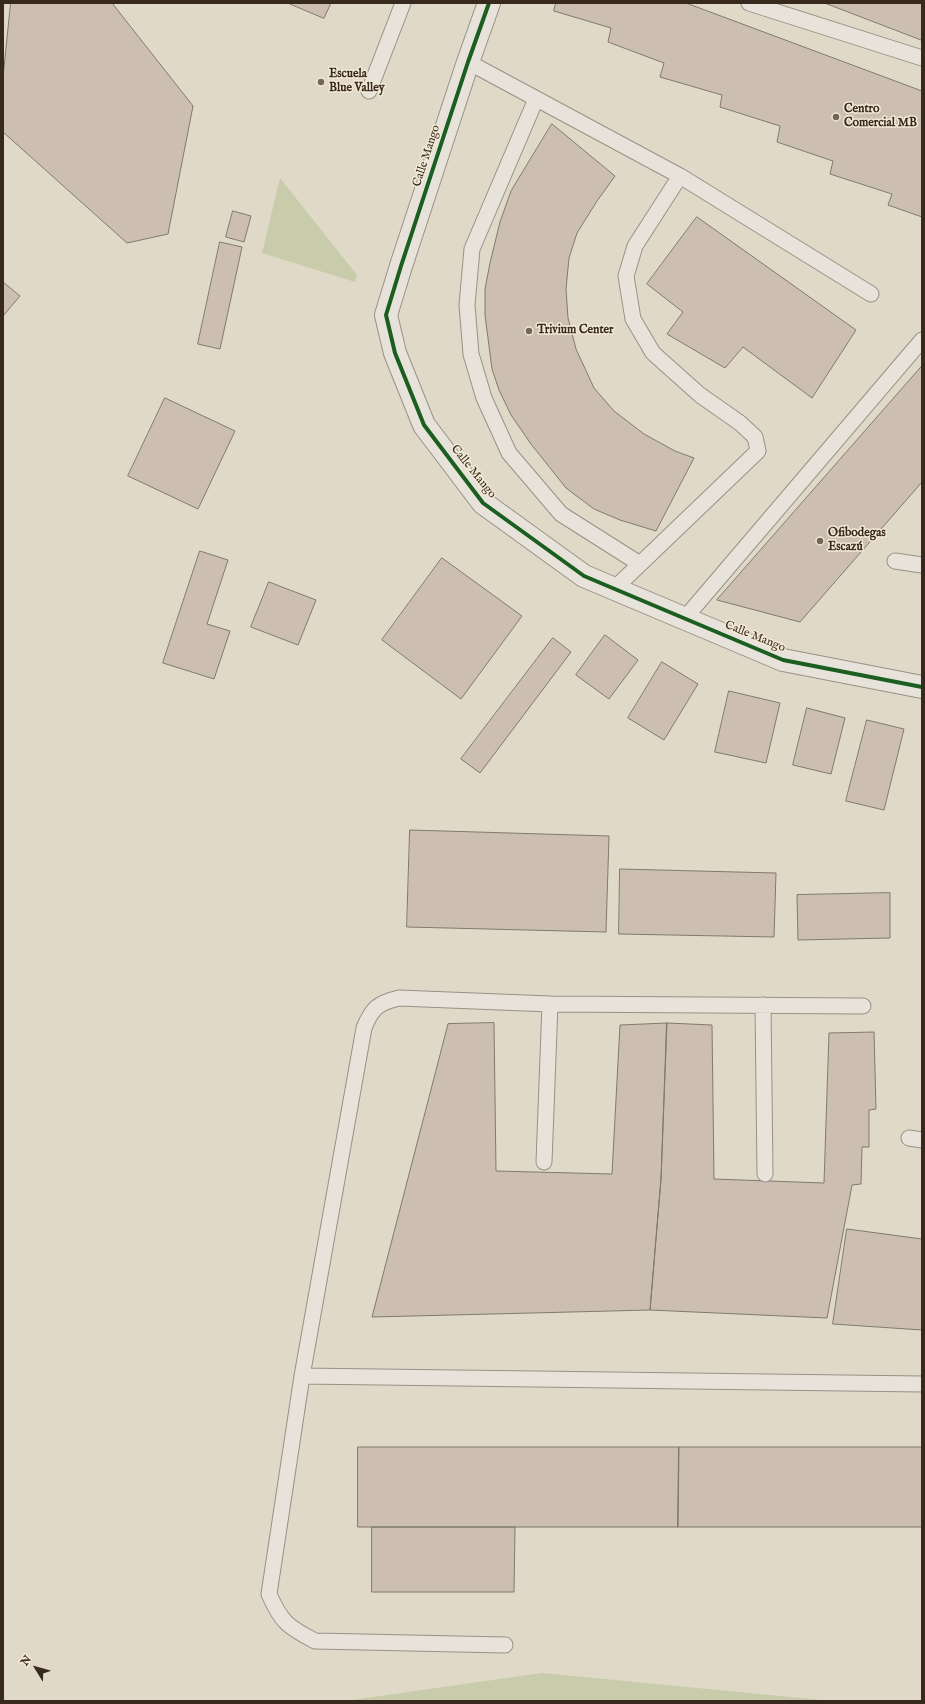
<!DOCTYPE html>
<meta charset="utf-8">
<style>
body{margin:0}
#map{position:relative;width:925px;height:1704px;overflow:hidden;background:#e0d9c8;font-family:"IM FELL English",serif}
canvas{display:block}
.frame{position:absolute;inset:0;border:4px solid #38291f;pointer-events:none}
.north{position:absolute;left:16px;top:1648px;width:40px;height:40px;-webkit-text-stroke:3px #f2e9d4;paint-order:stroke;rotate:307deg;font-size:11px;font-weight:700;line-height:16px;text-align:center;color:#38291f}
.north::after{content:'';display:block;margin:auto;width:14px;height:18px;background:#38291f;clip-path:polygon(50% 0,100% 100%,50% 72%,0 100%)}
</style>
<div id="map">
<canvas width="925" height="1704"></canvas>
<div class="frame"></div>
<div class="north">N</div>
</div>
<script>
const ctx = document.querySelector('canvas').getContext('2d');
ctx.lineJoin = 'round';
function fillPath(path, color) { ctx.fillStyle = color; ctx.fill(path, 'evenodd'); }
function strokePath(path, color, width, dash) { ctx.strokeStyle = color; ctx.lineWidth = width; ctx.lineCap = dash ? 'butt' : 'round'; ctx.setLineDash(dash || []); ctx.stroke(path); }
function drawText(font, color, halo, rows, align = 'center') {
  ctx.font = font + ' "IM FELL English",serif'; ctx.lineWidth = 3; ctx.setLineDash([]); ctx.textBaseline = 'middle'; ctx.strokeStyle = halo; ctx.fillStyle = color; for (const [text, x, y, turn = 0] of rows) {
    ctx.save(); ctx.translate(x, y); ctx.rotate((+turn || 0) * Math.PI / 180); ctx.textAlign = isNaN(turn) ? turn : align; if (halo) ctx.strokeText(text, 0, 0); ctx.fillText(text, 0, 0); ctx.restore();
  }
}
fillPath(new Path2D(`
 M 280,178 L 357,275 L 355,282 L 262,253 Z
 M 542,1673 L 791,1697 L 831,1701 L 345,1701 Z`), '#c8ccab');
const building = new Path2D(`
 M 11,3 L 112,3 L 193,106 L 168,234 L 127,243 L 3,132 L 3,78 Z
 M 288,3 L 331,3 L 324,18 Z
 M 556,3 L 686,3 L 922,91 L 922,217 L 888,205 L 892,194 L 830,174 L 833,161 L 777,142 L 780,126 L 720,107 L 722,95 L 660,77 L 664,63 L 608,42 L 611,28 L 554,11 Z
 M 825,3 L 922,3 L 922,40 Z
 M 552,124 L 615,176 L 597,201 L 577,233 L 569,258 L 566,289 L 568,318 L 576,349 L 594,388 L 614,411 L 644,434 L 675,451 L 694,458 L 656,531 L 620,520 L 594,509 L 566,488 L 531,444 L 511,415 L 499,390 L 492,369 L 485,315 L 485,289 L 490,263 L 500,222 L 511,191 Z
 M 233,211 L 251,216 L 244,242 L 226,237 Z
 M 697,217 L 856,330 L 812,398 L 743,347 L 725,368 L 667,334 L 683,312 L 647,284 Z
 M 220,242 L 242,247 L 220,349 L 198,344 Z
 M 3,282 L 20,296 L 3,316 Z
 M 922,366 L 922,482 L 800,622 L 717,600 Z
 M 165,398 L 235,431 L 198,509 L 128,476 Z
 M 200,551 L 228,560 L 207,624 L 230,631 L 214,679 L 163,663 Z
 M 442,558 L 522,616 L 461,699 L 382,640 Z
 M 269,582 L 316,600 L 298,645 L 251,627 Z
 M 605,635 L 638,660 L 609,699 L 576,675 Z
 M 553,638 L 571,652 L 480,773 L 461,759 Z
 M 662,662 L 698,684 L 664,740 L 628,718 Z
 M 729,691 L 780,703 L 766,763 L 715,752 Z
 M 807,708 L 845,718 L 831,774 L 793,765 Z
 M 867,720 L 904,729 L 884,810 L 846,801 Z
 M 410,830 L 609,836 L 606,932 L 407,927 Z
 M 620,869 L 776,873 L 774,937 L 619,934 Z
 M 890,893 L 890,938 L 798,940 L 797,895 Z
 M 494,1023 L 496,1171 L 612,1174 L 620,1025 L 667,1023 L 661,1179 L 650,1310 L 372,1317 L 448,1024 Z
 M 667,1023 L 712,1025 L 714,1179 L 824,1183 L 829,1033 L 874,1032 L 876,1109 L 869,1110 L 869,1147 L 862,1147 L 861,1184 L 852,1185 L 827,1318 L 650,1310 L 661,1179 Z
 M 847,1229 L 922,1239 L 922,1330 L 833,1324 Z
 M 358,1447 L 679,1447 L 678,1527 L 358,1527 Z
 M 679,1447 L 922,1447 L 922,1527 L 678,1527 Z
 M 372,1527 L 515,1527 L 514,1592 L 372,1592 Z`);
fillPath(building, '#ccbfb1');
strokePath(building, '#7f796f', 1);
const service = new Path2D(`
 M 749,3 L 922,58
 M 468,62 L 680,176 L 871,294
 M 369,91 L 403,3
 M 536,99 L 472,249 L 467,305 L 471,354 L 484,398 L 509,453 L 561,514 L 640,564
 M 895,561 L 922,565
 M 614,589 L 758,451 L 755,437 L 740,423 L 700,395 L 653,353 L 633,319 L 626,276 L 635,246 L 680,176
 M 685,618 L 922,340
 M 550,1004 L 863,1006
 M 763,1005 L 765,1174
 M 909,1138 L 922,1140
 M 302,1376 L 922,1384
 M 505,1645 L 315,1641 C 288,1627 281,1622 269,1594 L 302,1376 L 364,1028 C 372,1008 378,1003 399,998 L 550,1004 L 544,1162`);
const minor = new Path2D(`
 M 489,3 L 468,62 L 401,266 L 386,315 L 395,353 L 424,425 L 483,503 L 584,576 L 783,660 L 922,687`);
strokePath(service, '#979186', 17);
strokePath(minor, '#979186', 24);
strokePath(service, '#e7e3db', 15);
strokePath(minor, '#e7e3db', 22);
strokePath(new Path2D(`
 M 489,3 L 468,62 L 401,266 L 386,315 L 395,353 L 424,425 L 483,503 L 584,576 L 783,660 L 922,687`), '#1b5e20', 4);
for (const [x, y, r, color] of [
 [321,82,4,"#73675a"],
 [836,117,4,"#73675a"],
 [529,331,4,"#73675a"],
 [820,541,4,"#73675a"]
]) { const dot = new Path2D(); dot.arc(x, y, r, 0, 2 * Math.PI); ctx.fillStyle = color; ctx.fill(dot); strokePath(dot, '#f2e9d4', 1.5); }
drawText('bold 12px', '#38291f', '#f2e9d4', [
 ["Escuela",329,75],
 ["Blue Valley",329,89],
 ["Centro",844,110],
 ["Comercial MB",844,124],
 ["Trivium Center",537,331],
 ["Ofibodegas",828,534],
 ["Escazú",828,548]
], 'left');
drawText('12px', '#38291f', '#f2e9d4', [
 ["Calle Mango",427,156,-72],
 ["Calle Mango",473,472,51],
 ["Calle Mango",755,637,22]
]);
</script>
